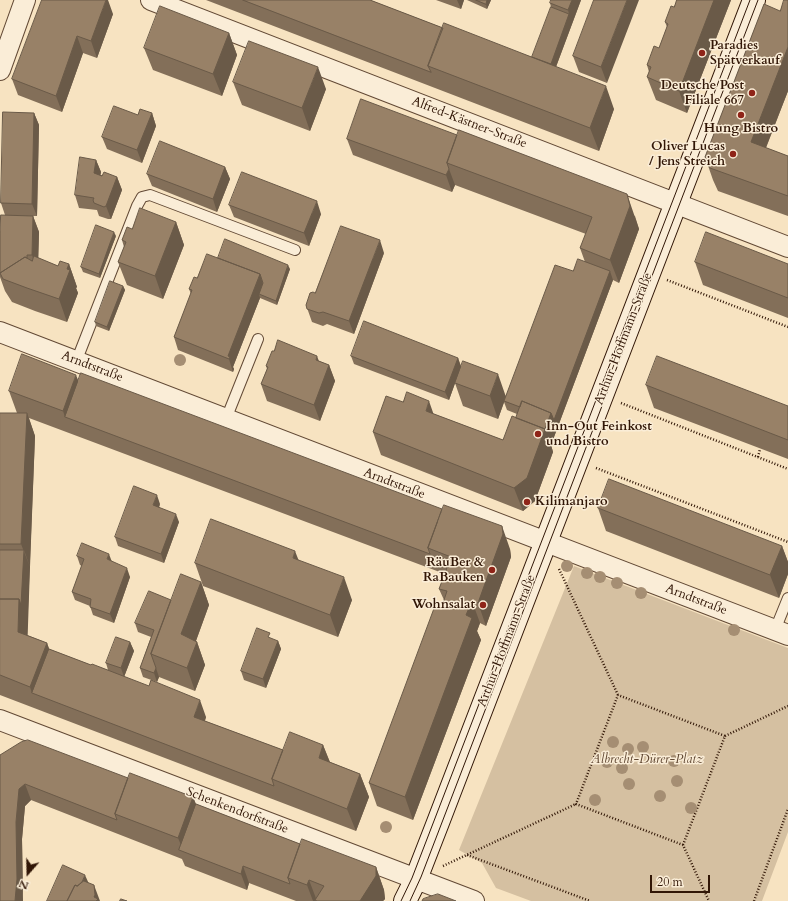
<!DOCTYPE html>
<meta charset="utf-8">
<style>
body{margin:0}
#map{position:relative;width:788px;height:901px;overflow:hidden;background:#f7e3c1;font-family:Cardo,serif}
canvas{display:block}
.north{position:absolute;left:8px;top:853px;width:40px;height:40px;-webkit-text-stroke:3px #faedd7;paint-order:stroke;rotate:200deg;font-size:11px;font-weight:700;line-height:16px;text-align:center;color:#311606}
.north::after{content:'';display:block;margin:auto;width:14px;height:18px;background:#311606;clip-path:polygon(50% 0,100% 100%,50% 72%,0 100%)}
.scale{position:absolute;left:650px;top:875px;width:60px;height:18px;box-sizing:border-box;border:2px solid #311606;border-top:0;padding-left:5px;font-size:12px;line-height:14px;white-space:nowrap;color:#311606;-webkit-text-stroke:3px #faedd7;paint-order:stroke}
</style>
<div id="map">
<canvas width="788" height="901"></canvas>
<div class="north">N</div>
<div class="scale">20 m</div>
</div>
<script>
const ctx = document.querySelector('canvas').getContext('2d');
ctx.lineJoin = 'round';
function fillPath(path, color) { ctx.fillStyle = color; ctx.fill(path, 'evenodd'); }
function strokePath(path, color, width, dash) { ctx.strokeStyle = color; ctx.lineWidth = width; ctx.lineCap = dash ? 'butt' : 'round'; ctx.setLineDash(dash || []); ctx.stroke(path); }
function drawText(font, color, halo, rows, align = 'center') {
  ctx.font = font + ' Cardo,serif'; ctx.lineWidth = 3; ctx.setLineDash([]); ctx.textBaseline = 'middle'; ctx.strokeStyle = halo; ctx.fillStyle = color; for (const [text, x, y, turn = 0] of rows) {
    ctx.save(); ctx.translate(x, y); ctx.rotate((+turn || 0) * Math.PI / 180); ctx.textAlign = isNaN(turn) ? turn : align; if (halo) ctx.strokeText(text, 0, 0); ctx.fillText(text, 0, 0); ctx.restore();
  }
}
fillPath(new Path2D(`
 M 574,566 L 788,648 L 788,832 L 762,901 L 531,901 L 496,888 L 482,863 L 459,850 Z`), '#d5c0a1');
const lane = new Path2D(`
 M 76,362 L 137,206 L 142,197 L 150,195 L 295,250
 M 226,419 L 258,339
 M 775,630 L 788,598`);
const street = new Path2D(`
 M 151,0 L 788,247
 M 0,70 L 25,0
 M 0,332 L 788,635
 M 0,720 L 474,901`);
const secondary = new Path2D(`
 M 405,901 L 416,879 L 437,825 L 754,0`);
strokePath(lane, '#624935', 12);
strokePath(street, '#624935', 22);
strokePath(secondary, '#311606', 24);
strokePath(new Path2D(`
 M 667,280 L 788,327
 M 621,403 L 788,469
 M 758,457 L 760,449
 M 596,468 L 788,542
 M 559,569 L 618,695
 M 725,736 L 788,706
 M 683,845 L 725,736 L 618,695 L 576,804 L 683,845 L 709,901
 M 467,855 L 590,901
 M 443,866 L 576,804
 M 754,901 L 788,809`), '#311606', 2.5, [1, 2]);
strokePath(lane, '#faedd7', 10);
strokePath(street, '#faedd7', 20);
strokePath(secondary, '#faedd7', 22);
strokePath(new Path2D(`
 M 401,901 L 412,878 L 422,852 L 750,0
 M 410,901 L 421,877 L 758,0`), '#311606', 1);
ctx.fillStyle = '#a58e73';
for (const [x, y] of [
 [180,360],
 [567,566],
 [587,573],
 [600,577],
 [617,583],
 [641,593],
 [734,630],
 [613,742],
 [643,747],
 [628,749],
 [674,761],
 [607,762],
 [622,768],
 [677,781],
 [629,784],
 [660,796],
 [595,800],
 [691,808],
 [386,827]
]) { ctx.beginPath(); ctx.arc(x, y, 6, 0, 2 * Math.PI); ctx.fill(); }
fillPath(new Path2D(`
 M 42,0 L 113,14 L 97,58 L 83,53 L 62,112 L 18,95 L 12,79 Z
 M 206,0 L 370,0 L 443,28 L 532,57 L 551,7 L 550,3 L 581,0 L 556,67 L 614,109 L 599,151 Z
 M 436,0 L 464,0 L 461,9 Z
 M 467,0 L 491,0 L 487,9 Z
 M 594,0 L 607,83 L 579,72 L 573,56 Z
 M 677,0 L 731,0 L 687,113 L 656,100 L 647,77 L 649,72 L 647,65 L 659,48 L 667,27 L 665,22 L 674,7 Z
 M 788,0 L 788,91 L 766,148 L 788,156 L 788,216 L 718,191 L 713,180 L 705,157 L 780,11 Z
 M 229,33 L 237,55 L 222,96 L 153,70 L 144,48 Z
 M 233,82 L 326,89 L 310,131 L 242,105 Z
 M 361,99 L 635,216 L 639,229 L 619,283 L 613,280 L 551,445 L 553,452 L 535,501 L 523,511 L 381,455 L 373,432 L 434,414 L 503,440 L 516,418 L 517,414 L 507,410 L 504,402 L 498,419 L 463,406 L 455,383 L 449,400 L 354,364 L 351,356 L 458,358 L 461,366 L 506,396 L 573,271 L 585,262 L 580,248 L 586,234 L 455,185 L 452,192 L 353,155 L 347,139 Z
 M 34,113 L 39,125 L 37,216 L 33,216 L 39,232 L 38,258 L 58,266 L 69,264 L 77,287 L 76,288 L 78,293 L 67,322 L 35,311 L 12,302 L 5,291 L 0,277 L 0,234 L 5,215 L 1,203 Z
 M 152,113 L 156,126 L 142,163 L 107,149 L 102,137 L 138,115 Z
 M 96,160 L 101,172 L 100,175 L 117,177 L 122,190 L 111,219 L 108,219 L 99,216 L 97,210 L 79,208 L 75,195 Z
 M 225,167 L 230,179 L 217,212 L 152,186 L 147,174 Z
 M 229,205 L 321,214 L 309,246 L 234,217 Z
 M 176,222 L 184,245 L 163,299 L 127,285 L 118,262 L 124,247 L 122,240 L 132,229 Z
 M 116,236 L 100,278 L 83,272 L 81,267 Z
 M 384,253 L 354,334 L 327,324 L 323,326 L 312,322 L 306,305 L 315,293 Z
 M 218,258 L 290,269 L 277,305 L 260,298 L 233,367 L 234,369 L 233,372 L 178,350 L 174,337 L 191,294 L 189,289 L 197,278 Z
 M 695,262 L 788,264 L 788,318 L 703,285 Z
 M 123,286 L 125,290 L 109,331 L 96,326 L 95,322 Z
 M 319,361 L 329,365 L 335,381 L 320,421 L 267,401 L 261,384 L 267,369 L 266,366 Z
 M 79,381 L 510,549 L 511,557 L 486,626 L 480,623 L 477,631 L 481,640 L 413,820 L 377,806 L 369,783 L 444,600 L 439,589 L 445,574 L 29,418 L 35,436 L 27,635 L 47,643 L 49,649 L 91,665 L 108,670 L 106,663 L 130,642 L 134,651 L 124,677 L 206,717 L 205,721 L 283,750 L 323,745 L 330,762 L 360,774 L 369,797 L 356,831 L 0,695 L 0,413 L 17,413 L 9,391 Z
 M 646,385 L 788,406 L 788,459 L 654,408 Z
 M 160,504 L 159,508 L 179,522 L 164,563 L 118,546 L 115,537 Z
 M 598,508 L 782,546 L 788,562 L 788,574 L 779,598 L 606,531 Z
 M 77,556 L 112,561 L 130,577 L 114,623 L 93,615 L 90,606 L 75,600 L 72,592 L 82,566 L 80,565 Z
 M 298,560 L 352,600 L 338,637 L 203,586 L 195,563 Z
 M 201,582 L 209,605 L 196,641 L 197,642 L 205,665 L 195,691 L 159,677 L 157,682 L 143,677 L 140,668 L 151,637 L 138,632 L 135,623 Z
 M 278,641 L 281,649 L 266,688 L 244,680 L 241,671 Z
 M 0,755 L 128,778 L 193,797 L 196,804 L 300,844 L 376,867 L 384,890 L 385,899 L 383,901 L 296,901 L 249,883 L 247,890 L 185,866 L 182,859 L 31,800 L 25,806 L 22,839 L 23,896 Z`), '#836f59');
fillPath(new Path2D(`
 M 106,0 L 108,0 L 113,14 L 97,58 L 91,41 Z
 M 457,0 L 464,0 L 461,9 Z
 M 487,0 L 491,0 L 487,9 L 486,4 Z
 M 572,0 L 581,0 L 551,80 L 548,71 L 569,14 L 568,10 Z
 M 627,0 L 639,0 L 607,83 L 601,67 Z
 M 714,0 L 731,0 L 687,113 L 679,91 Z
 M 229,33 L 237,55 L 222,96 L 213,74 Z
 M 77,36 L 83,53 L 62,112 L 56,96 Z
 M 788,47 L 788,91 L 759,165 L 751,142 Z
 M 318,67 L 326,89 L 310,131 L 302,108 Z
 M 606,86 L 614,109 L 599,151 L 590,128 Z
 M 34,113 L 39,125 L 37,216 L 32,204 Z
 M 152,113 L 156,126 L 142,163 L 137,150 Z
 M 96,160 L 101,172 L 99,186 L 94,173 Z
 M 225,167 L 230,179 L 217,212 L 213,199 Z
 M 449,169 L 455,185 L 452,192 L 446,175 Z
 M 117,177 L 122,190 L 111,219 L 106,206 Z
 M 627,194 L 639,229 L 619,283 L 610,260 Z
 M 317,201 L 321,214 L 309,246 L 304,233 Z
 M 33,216 L 39,232 L 38,272 L 32,255 Z
 M 176,222 L 184,245 L 163,299 L 155,276 Z
 M 114,232 L 116,236 L 100,278 L 99,274 Z
 M 380,240 L 384,253 L 354,334 L 349,321 Z
 M 69,264 L 77,287 L 76,288 L 78,293 L 67,322 L 59,299 L 67,269 Z
 M 288,265 L 290,269 L 277,305 L 276,301 Z
 M 610,271 L 613,280 L 551,445 L 553,452 L 535,501 L 523,511 L 514,488 L 551,413 Z
 M 260,274 L 264,287 L 259,294 L 260,298 L 233,367 L 234,369 L 233,372 L 228,356 Z
 M 123,286 L 125,290 L 109,331 L 107,327 Z
 M 317,356 L 323,372 L 316,360 Z
 M 458,358 L 461,367 L 449,400 L 445,392 Z
 M 329,365 L 335,381 L 320,421 L 314,405 Z
 M 498,374 L 506,397 L 498,419 L 490,396 Z
 M 76,375 L 85,397 L 65,417 L 63,411 Z
 M 429,401 L 437,424 L 426,411 Z
 M 27,413 L 35,436 L 30,567 L 21,544 Z
 M 157,495 L 160,504 L 156,514 L 153,505 Z
 M 176,514 L 179,522 L 164,563 L 161,554 Z
 M 502,526 L 510,549 L 511,557 L 486,626 L 478,603 Z
 M 782,546 L 788,562 L 788,574 L 779,598 L 770,575 Z
 M 24,550 L 30,567 L 27,654 L 18,632 L 19,599 Z
 M 295,551 L 304,574 L 293,558 Z
 M 109,554 L 112,562 L 107,559 Z
 M 127,568 L 130,577 L 114,623 L 110,614 Z
 M 344,577 L 352,600 L 338,637 L 330,615 Z
 M 201,582 L 209,605 L 190,657 L 181,634 Z
 M 472,601 L 480,623 L 477,631 L 481,640 L 413,820 L 405,797 L 466,615 Z
 M 278,641 L 281,649 L 266,688 L 263,679 Z
 M 130,642 L 134,651 L 124,677 L 121,668 Z
 M 197,642 L 205,665 L 195,691 L 187,668 Z
 M 47,643 L 55,665 L 32,693 L 30,687 Z
 M 156,668 L 159,677 L 157,682 L 154,673 Z
 M 200,700 L 206,717 L 200,733 L 194,717 Z
 M 323,745 L 332,768 L 319,758 Z
 M 360,774 L 369,797 L 356,831 L 347,809 Z
 M 25,784 L 31,800 L 25,806 L 22,839 L 23,901 L 15,901 L 16,822 L 19,789 Z
 M 193,797 L 202,820 L 184,852 L 178,838 Z
 M 243,866 L 249,883 L 247,890 L 241,874 Z
 M 376,867 L 384,890 L 385,899 L 383,901 L 360,901 Z
 M 85,875 L 89,884 L 74,901 Z
 M 309,880 L 317,901 L 315,900 L 316,901 L 313,901 L 307,885 Z
 M 94,885 L 100,901 L 96,901 L 94,897 Z`), '#6a5a48');
const building = new Path2D(`
 M 42,0 L 106,0 L 91,41 L 77,36 L 56,96 L 12,79 Z
 M 243,0 L 370,0 L 443,28 L 428,66 L 431,72 Z
 M 476,0 L 487,0 L 486,4 Z
 M 551,0 L 572,0 L 568,10 L 550,3 Z
 M 594,0 L 627,0 L 601,67 L 573,56 Z
 M 677,0 L 714,0 L 679,91 L 647,77 L 651,67 L 647,65 L 654,46 L 659,48 L 668,24 L 665,22 L 671,6 L 674,7 Z
 M 784,0 L 788,0 L 788,47 L 751,142 L 788,156 L 788,196 L 710,168 L 705,157 L 764,4 L 780,11 Z
 M 160,6 L 229,33 L 213,74 L 144,48 Z
 M 551,7 L 569,14 L 551,64 L 532,57 Z
 M 444,23 L 606,86 L 590,128 L 428,66 Z
 M 249,41 L 318,67 L 302,108 L 233,82 Z
 M 361,99 L 457,135 L 447,163 L 449,169 L 446,175 L 347,139 Z
 M 114,106 L 138,115 L 140,109 L 152,113 L 137,150 L 102,137 Z
 M 3,112 L 34,113 L 32,204 L 1,203 Z
 M 459,130 L 627,194 L 630,206 L 610,260 L 580,248 L 592,217 L 447,163 Z
 M 160,141 L 225,167 L 213,199 L 147,174 Z
 M 80,157 L 96,160 L 94,173 L 102,176 L 104,172 L 117,177 L 106,206 L 104,207 L 94,203 L 93,200 L 94,198 L 75,195 Z
 M 242,172 L 317,201 L 304,233 L 229,205 Z
 M 140,208 L 176,222 L 155,276 L 118,262 L 126,242 L 122,240 L 127,227 L 132,229 Z
 M 1,215 L 33,216 L 32,255 L 27,255 L 27,258 L 25,257 L 0,273 L 0,234 Z
 M 96,225 L 114,232 L 99,274 L 81,267 Z
 M 341,226 L 380,240 L 349,321 L 323,312 L 319,313 L 307,309 L 306,305 L 310,293 L 313,292 L 315,293 Z
 M 706,232 L 788,264 L 788,298 L 695,262 Z
 M 225,239 L 288,265 L 276,301 L 259,294 L 263,283 L 260,274 L 218,258 Z
 M 207,254 L 260,274 L 228,356 L 230,357 L 229,359 L 174,337 L 192,290 L 189,289 L 194,277 L 197,278 Z
 M 34,256 L 58,266 L 60,261 L 69,264 L 67,269 L 70,270 L 59,299 L 27,288 L 3,279 L 0,273 L 25,257 L 32,261 Z
 M 578,259 L 610,271 L 554,420 L 551,413 L 522,401 L 520,407 L 504,401 L 555,265 L 573,271 Z
 M 110,281 L 123,286 L 107,327 L 95,322 Z
 M 364,321 L 458,358 L 445,392 L 351,356 Z
 M 278,340 L 317,356 L 316,360 L 329,365 L 314,405 L 261,384 L 268,367 L 266,366 L 272,351 L 274,351 Z
 M 22,354 L 76,375 L 63,411 L 9,391 Z
 M 657,356 L 788,406 L 788,440 L 646,385 Z
 M 463,361 L 498,374 L 490,396 L 455,383 Z
 M 81,373 L 442,509 L 428,548 L 430,554 L 65,417 Z
 M 407,392 L 429,401 L 426,411 L 503,440 L 512,416 L 545,429 L 527,478 L 514,488 L 373,432 L 386,396 L 403,402 Z
 M 522,401 L 551,413 L 545,429 L 516,418 Z
 M 0,413 L 27,413 L 21,544 L 0,544 Z
 M 609,479 L 782,546 L 770,575 L 598,508 Z
 M 134,486 L 157,495 L 153,505 L 176,514 L 161,554 L 115,537 Z
 M 444,505 L 502,526 L 503,534 L 478,603 L 472,601 L 466,615 L 472,618 L 405,797 L 369,783 L 436,603 L 442,606 L 447,591 L 439,589 L 451,557 L 428,548 Z
 M 211,519 L 295,551 L 293,558 L 344,577 L 330,615 L 195,563 Z
 M 82,543 L 109,554 L 107,559 L 127,568 L 110,614 L 90,607 L 91,599 L 72,592 L 84,559 L 77,556 Z
 M 0,550 L 24,550 L 21,605 L 19,599 L 0,599 Z
 M 181,574 L 201,582 L 181,634 L 197,642 L 187,668 L 151,654 Z
 M 149,591 L 171,600 L 151,654 L 156,668 L 154,673 L 140,668 L 154,630 L 135,623 Z
 M 0,599 L 19,599 L 18,632 L 47,643 L 30,687 L 0,675 Z
 M 257,628 L 270,633 L 268,637 L 278,641 L 263,679 L 241,671 Z
 M 116,637 L 130,642 L 121,668 L 106,663 Z
 M 49,649 L 91,665 L 92,664 L 149,686 L 151,680 L 200,700 L 194,717 L 283,750 L 272,779 L 274,786 L 32,693 Z
 M 290,732 L 323,745 L 319,758 L 360,774 L 347,809 L 272,779 Z
 M 28,740 L 128,778 L 115,814 L 117,820 L 25,784 L 19,789 L 16,822 L 17,879 L 15,901 L 0,901 L 0,755 L 21,742 Z
 M 130,773 L 193,797 L 178,838 L 115,814 Z
 M 196,804 L 300,844 L 288,878 L 290,884 L 243,866 L 241,874 L 179,850 Z
 M 302,839 L 376,867 L 376,876 L 360,901 L 317,901 L 315,900 L 324,886 L 309,880 L 307,885 L 288,878 Z
 M 63,865 L 85,875 L 82,882 L 77,886 L 75,885 L 67,901 L 47,901 Z
 M 84,881 L 94,885 L 95,895 L 94,897 L 98,899 L 96,901 L 67,901 L 75,885 L 77,886 Z
 M 438,894 L 456,901 L 422,901 L 423,899 Z
 M 121,899 L 127,901 L 120,901 Z`);
fillPath(building, '#988167');
strokePath(building, '#6a5a48', 1);
for (const [x, y, r, color] of [
 [702,53,4,"#8f2418"],
 [752,93,4,"#8f2418"],
 [741,115,4,"#8f2418"],
 [733,154,4,"#8f2418"],
 [538,434,4,"#8f2418"],
 [527,502,4,"#8f2418"],
 [492,570,4,"#8f2418"],
 [483,605,4,"#8f2418"]
]) { const dot = new Path2D(); dot.arc(x, y, r, 0, 2 * Math.PI); ctx.fillStyle = color; ctx.fill(dot); strokePath(dot, '#faedd7', 1.5); }
drawText('bold 13px', '#311606', '#faedd7', [
 ["Paradies",710,46,"left"],
 ["Spätverkauf",710,61,"left"],
 ["Deutsche Post",744,86],
 ["Filiale 667",744,101],
 ["Hung Bistro",741,129,"center"],
 ["Oliver Lucas",725,147],
 ["/ Jens Streich",725,162],
 ["Inn-Out Feinkost",546,427,"left"],
 ["und Bistro",546,442,"left"],
 ["Kilimanjaro",535,502,"left"],
 ["RäuBer &",484,563],
 ["RaBauken",484,578],
 ["Wohnsalat",475,605]
], 'right');
drawText('13px', '#311606', '#faedd7', [
 ["Alfred-Kästner-Straße",469,123,21],
 ["Arthur-Hoffmann-Straße",624,339,-69],
 ["Arndtstraße",92,367,21],
 ["Arndtstraße",394,484,21],
 ["Arndtstraße",696,600,21],
 ["Arthur-Hoffmann-Straße",507,641,-69],
 ["Schenkendorfstraße",237,811,21]
]);
drawText('italic 13px', '#624934', '#faedd7', [
 ["Albrecht-Dürer-Platz",647,760]
]);
</script>
